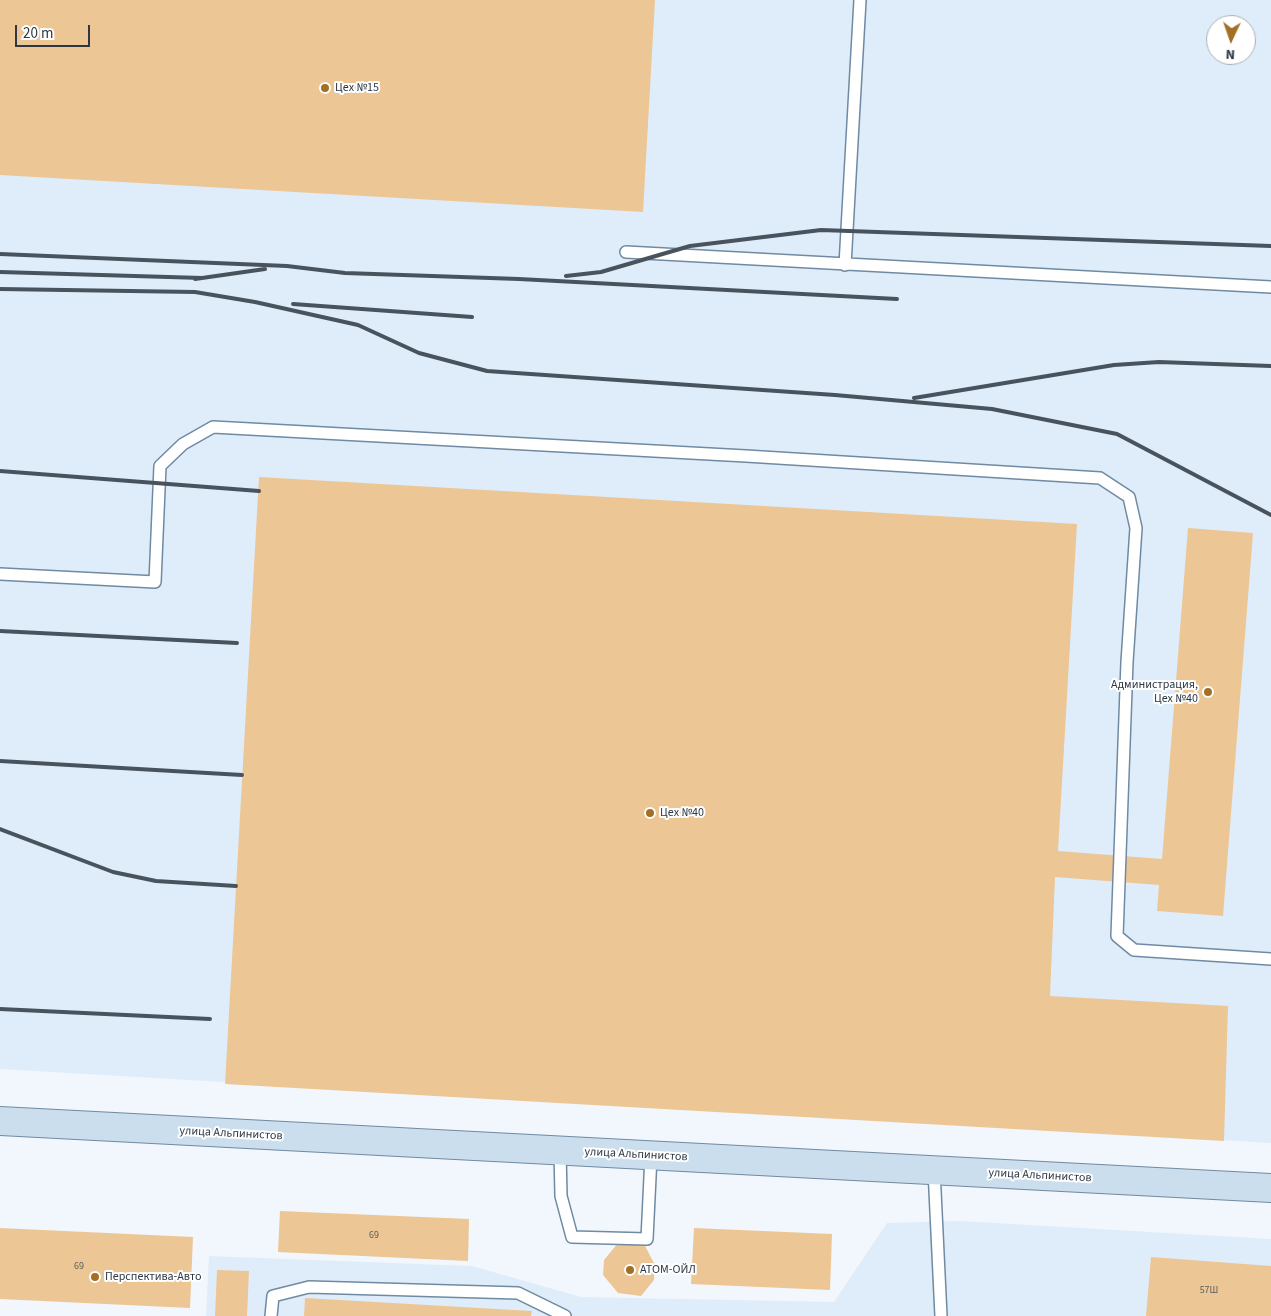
<!DOCTYPE html>
<meta charset="utf-8">
<style>
body{margin:0}
#map{position:relative;width:1271px;height:1316px;overflow:hidden;background:#f1f7fc;font-family:"Source Sans 3",sans-serif}
canvas{display:block}
.north{position:absolute;left:1206px;top:15px;width:50px;height:50px;box-sizing:border-box;background:#fff;border:1px solid #abafb4;border-radius:50%;rotate:183deg;font-size:14px;font-weight:700;line-height:20px;text-align:center;color:#2d3843}
.north::after{content:'';display:block;margin:auto;width:18px;height:22px;background:#a26f25;clip-path:polygon(50% 0,100% 100%,50% 72%,0 100%)}
.scale{position:absolute;left:15px;top:25px;width:75px;height:22px;box-sizing:border-box;border:2px solid #2d3843;border-top:0;padding-left:6px;font-size:15px;line-height:18px;white-space:nowrap;color:#2d3843;-webkit-text-stroke:4px #fff;paint-order:stroke}
</style>
<div id="map">
<canvas width="1271" height="1316"></canvas>
<div class="north">N</div>
<div class="scale">20 m</div>
</div>
<script>
const ctx = document.querySelector('canvas').getContext('2d');
ctx.lineJoin = 'round';
function fillPath(path, color) { ctx.fillStyle = color; ctx.fill(path, 'evenodd'); }
function strokePath(path, color, width, dash) { ctx.strokeStyle = color; ctx.lineWidth = width; ctx.lineCap = dash ? 'butt' : 'round'; ctx.setLineDash(dash || []); ctx.stroke(path); }
function drawText(font, color, halo, rows, align = 'center') {
  ctx.font = font + ' "Source Sans 3",sans-serif'; ctx.lineWidth = 4; ctx.setLineDash([]); ctx.textBaseline = 'middle'; ctx.strokeStyle = halo; ctx.fillStyle = color; for (const [text, x, y, turn = 0] of rows) {
    ctx.save(); ctx.translate(x, y); ctx.rotate((+turn || 0) * Math.PI / 180); ctx.textAlign = isNaN(turn) ? turn : align; if (halo) ctx.strokeText(text, 0, 0); ctx.fillText(text, 0, 0); ctx.restore();
  }
}
fillPath(new Path2D(`
 M 0,0 L 1271,0 L 1271,1143 L 0,1069 ZM 1216,25 L 1246,25 L 1246,55 L 1216,55 Z
 M 960,1221 L 1271,1239 L 1271,1316 L 206,1316 L 209,1256 L 472,1266 L 581,1297 L 834,1302 L 887,1223 Z`), '#dfedfa');
fillPath(new Path2D(`
 M 0,0 L 655,0 L 643,212 L 0,175 Z
 M 259,477 L 1077,524 L 1058,851 L 1162,859 L 1188,528 L 1253,533 L 1223,916 L 1157,911 L 1159,885 L 1055,877 L 1050,996 L 1228,1006 L 1224,1141 L 225,1084 Z
 M 280,1211 L 469,1219 L 468,1261 L 278,1252 Z
 M 0,1228 L 193,1237 L 190,1308 L 0,1299 Z
 M 694,1228 L 832,1234 L 830,1290 L 691,1284 Z
 M 618,1243 L 644,1244 L 655,1265 L 654,1280 L 641,1296 L 618,1293 L 603,1275 L 604,1260 Z
 M 1151,1257 L 1271,1266 L 1271,1316 L 1146,1316 Z
 M 217,1270 L 249,1271 L 247,1316 L 215,1316 Z
 M 305,1298 L 532,1311 L 531,1316 L 304,1316 Z`), '#edc695');
const lane = new Path2D(`
 M 626,252 L 1271,287
 M 845,265 L 860,0
 M 0,574 L 155,582 L 160,466 L 183,444 L 213,427 L 746,456 L 1100,478 L 1129,497 L 1136,528 L 1127,662 L 1117,936 L 1134,950 L 1271,959
 M 560,1151 L 561,1196 L 572,1237 L 647,1239 L 651,1156
 M 934,1170 L 941,1316
 M 271,1316 L 273,1296 L 309,1287 L 518,1293 L 565,1316`);
const secondary = new Path2D(`
 M 0,1121 L 1271,1188`);
strokePath(lane, '#6f8aa2', 14);
strokePath(secondary, '#6f8aa2', 30);
strokePath(lane, '#fff', 11);
strokePath(secondary, '#cadeee', 28);
strokePath(new Path2D(`
 M 0,254 L 287,266 L 345,273 L 519,279 L 897,299
 M 0,272 L 202,278
 M 566,276 L 601,272 L 690,246 L 821,230 L 1271,246
 M 195,279 L 265,269
 M 0,289 L 195,292 L 255,302 L 358,325 L 419,353 L 487,371 L 835,395 L 992,409 L 1117,434 L 1271,515
 M 293,304 L 472,317
 M 914,398 L 1114,365 L 1159,362 L 1271,366
 M 0,471 L 259,491
 M 0,631 L 237,643
 M 0,761 L 242,775
 M 0,829 L 113,872 L 156,881 L 236,886
 M 0,1009 L 210,1019`), '#48535d', 4);
for (const [x, y, r, color] of [
 [325,88,5,"#a26f25"],
 [1208,692,5,"#a26f25"],
 [650,813,5,"#a26f25"],
 [630,1270,5,"#a26f25"],
 [95,1277,5,"#a26f25"]
]) { const dot = new Path2D(); dot.arc(x, y, r, 0, 2 * Math.PI); ctx.fillStyle = color; ctx.fill(dot); strokePath(dot, '#fff', 2); }
drawText('10px', '#5d5c58', null, [
 ["69",374,1236],
 ["69",79,1267],
 ["57Ш",1209,1291]
]);
drawText('12px', '#2d3843', '#fff', [
 ["Цех №15",335,88],
 ["Администрация,",1198,685,"right"],
 ["Цех №40",1198,699,"right"],
 ["Цех №40",660,813],
 ["АТОМ-ОЙЛ",640,1270],
 ["Перспектива-Авто",105,1277]
], 'left');
drawText('12px', '#2d3843', '#fff', [
 ["улица Альпинистов",231,1134,3],
 ["улица Альпинистов",636,1155,3],
 ["улица Альпинистов",1040,1176,3]
]);
</script>
